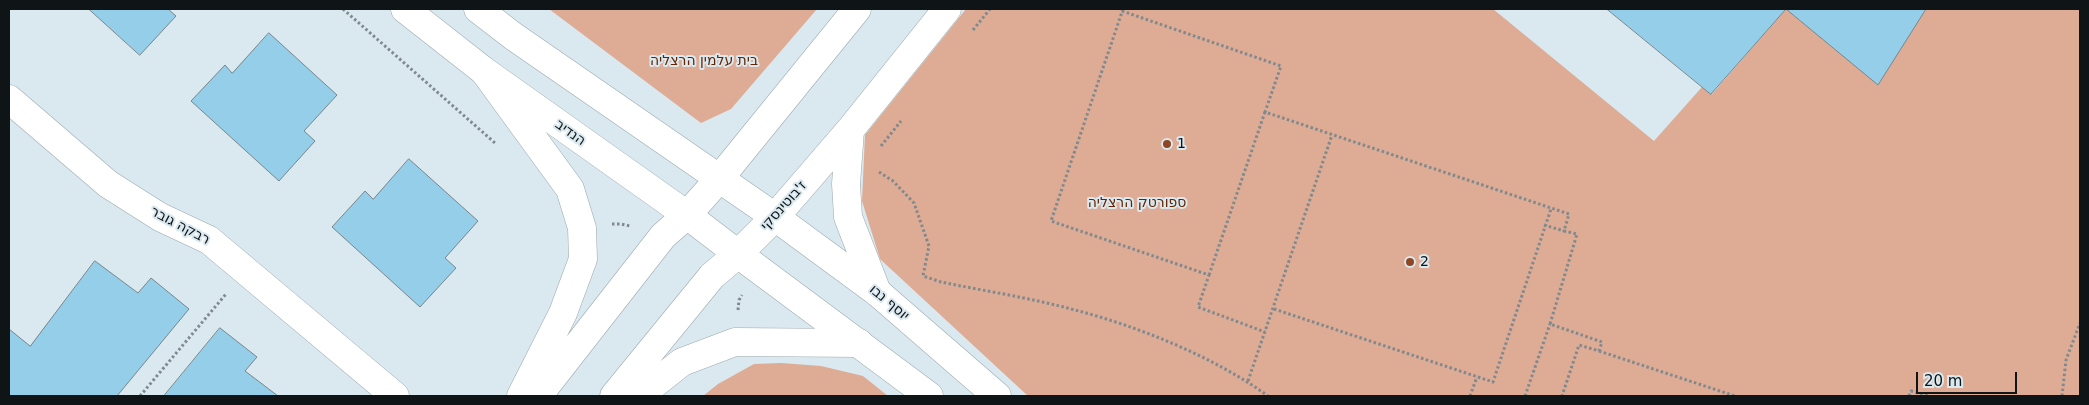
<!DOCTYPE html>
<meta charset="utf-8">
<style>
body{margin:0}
#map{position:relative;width:2089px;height:405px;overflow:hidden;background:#dae8ef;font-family:"DejaVu Sans",sans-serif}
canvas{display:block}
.frame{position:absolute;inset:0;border:10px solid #0f1416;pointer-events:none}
.scale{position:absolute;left:1916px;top:372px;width:101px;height:22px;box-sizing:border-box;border:2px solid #0f1416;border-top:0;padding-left:6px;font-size:15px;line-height:18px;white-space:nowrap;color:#0f1416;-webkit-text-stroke:4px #dae8ef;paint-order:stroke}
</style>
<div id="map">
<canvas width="2089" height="405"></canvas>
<div class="frame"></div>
<div class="scale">20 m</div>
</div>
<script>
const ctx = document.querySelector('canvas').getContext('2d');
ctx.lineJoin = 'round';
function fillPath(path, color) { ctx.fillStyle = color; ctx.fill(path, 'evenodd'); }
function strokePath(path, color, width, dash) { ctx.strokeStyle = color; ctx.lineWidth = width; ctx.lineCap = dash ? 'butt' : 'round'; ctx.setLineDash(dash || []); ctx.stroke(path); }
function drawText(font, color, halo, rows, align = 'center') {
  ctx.font = font + ' "DejaVu Sans",Heebo,sans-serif'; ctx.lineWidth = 4; ctx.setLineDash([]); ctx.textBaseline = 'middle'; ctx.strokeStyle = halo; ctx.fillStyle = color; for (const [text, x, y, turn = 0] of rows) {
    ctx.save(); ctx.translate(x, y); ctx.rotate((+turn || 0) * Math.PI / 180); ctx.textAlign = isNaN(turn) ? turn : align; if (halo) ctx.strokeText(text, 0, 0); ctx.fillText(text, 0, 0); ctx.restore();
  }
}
fillPath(new Path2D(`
 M 549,9 L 817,9 L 731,109 L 701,123 Z
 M 966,9 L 1493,9 L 1654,141 L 1702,87 L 1712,94 L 1786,9 L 1878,84 L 1926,9 L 2080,9 L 2080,396 L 1028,396 L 880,259 L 862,201 L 865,135 Z
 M 781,363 L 821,366 L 863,376 L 888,396 L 703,396 L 718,384 L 754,364 Z`), '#deab95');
const building = new Path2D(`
 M 89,9 L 168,9 L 176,16 L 140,55 Z
 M 1607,9 L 1926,9 L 1878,85 L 1786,9 L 1711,94 Z
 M 269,33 L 337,95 L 304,131 L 315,141 L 279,181 L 191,101 L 225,65 L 232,73 Z
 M 409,159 L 478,221 L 445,258 L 456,268 L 420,307 L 332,227 L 365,191 L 373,199 Z
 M 95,261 L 138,293 L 151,278 L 189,309 L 117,396 L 9,396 L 9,329 L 30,346 Z
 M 220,328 L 257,357 L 245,371 L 278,396 L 164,396 Z`);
fillPath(building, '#94cee8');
strokePath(building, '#78858b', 1);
const minor = new Path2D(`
 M 9,99 L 108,184 L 160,217 L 209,240 L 395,396
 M 775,217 L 877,292 L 997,396
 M 738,254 L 929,396`);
const tertiary = new Path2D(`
 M 405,9 L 484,71 L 687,215 L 738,254
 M 478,9 L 513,36 L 775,217`);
const secondary = new Path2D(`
 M 484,71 L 570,189 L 582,228 L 583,259 L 563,313 L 521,396
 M 850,130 L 846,184 L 848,217 L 877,292
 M 538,396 L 663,236 L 687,215 L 719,179 L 857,9
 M 614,396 L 712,276 L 738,254 L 775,217 L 850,130 L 947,9
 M 639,396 L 682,362 L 735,342 L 859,343`);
strokePath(minor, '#9ba9af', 29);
strokePath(tertiary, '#9ba9af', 29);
strokePath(secondary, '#9ba9af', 29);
strokePath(new Path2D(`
 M 343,9 L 495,143
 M 1123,9 L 1051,221 L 1209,275 L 1198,307 L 1265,332
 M 1122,11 L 1281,66 L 1265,112 L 1569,214 L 1564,231 L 1577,234 L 1550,324 L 1602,342 L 1599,351 L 1579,345 L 1562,396
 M 973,30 L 990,9
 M 881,146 L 901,121
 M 879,172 L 893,181 L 914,203 L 929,246 L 923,276 L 941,282 C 985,291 1031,298 1075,310 C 1140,327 1214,357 1268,396
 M 612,224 L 621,224 L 630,226
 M 1544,225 L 1564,231
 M 1209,275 L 1265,112
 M 1274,309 L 1493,382 L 1551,209
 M 738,310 L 739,300 L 742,295
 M 1599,351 L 1735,396
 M 1248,381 L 1332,135
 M 140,396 L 226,294
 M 1470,396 L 1477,377
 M 1525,396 L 1550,324
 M 1909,396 L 1911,391 L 1929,396
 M 2062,396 L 2066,360 L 2080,323`), '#7f898e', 3, [2.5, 2.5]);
strokePath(minor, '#fff', 28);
strokePath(tertiary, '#fff', 28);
strokePath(secondary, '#fff', 28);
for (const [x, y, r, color] of [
 [1167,144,5,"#8e4624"],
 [1410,262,5,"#8e4624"]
]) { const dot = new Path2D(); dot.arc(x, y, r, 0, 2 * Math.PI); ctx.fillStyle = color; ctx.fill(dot); strokePath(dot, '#dae8ef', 2); }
drawText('14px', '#632401', '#dae8ef', [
 ["בית עלמין הרצליה",704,61],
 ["ספורטק הרצליה",1137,203]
]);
drawText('14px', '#0f1416', '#dae8ef', [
 ["הנדיב",570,133,35],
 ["ז'בוטינסקי",784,206,-48],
 ["רבקה גובר",180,226,28],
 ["יוסף נבו",889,303,40]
]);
drawText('14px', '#0f1416', '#dae8ef', [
 ["1",1177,144],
 ["2",1420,262]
], 'left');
</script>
